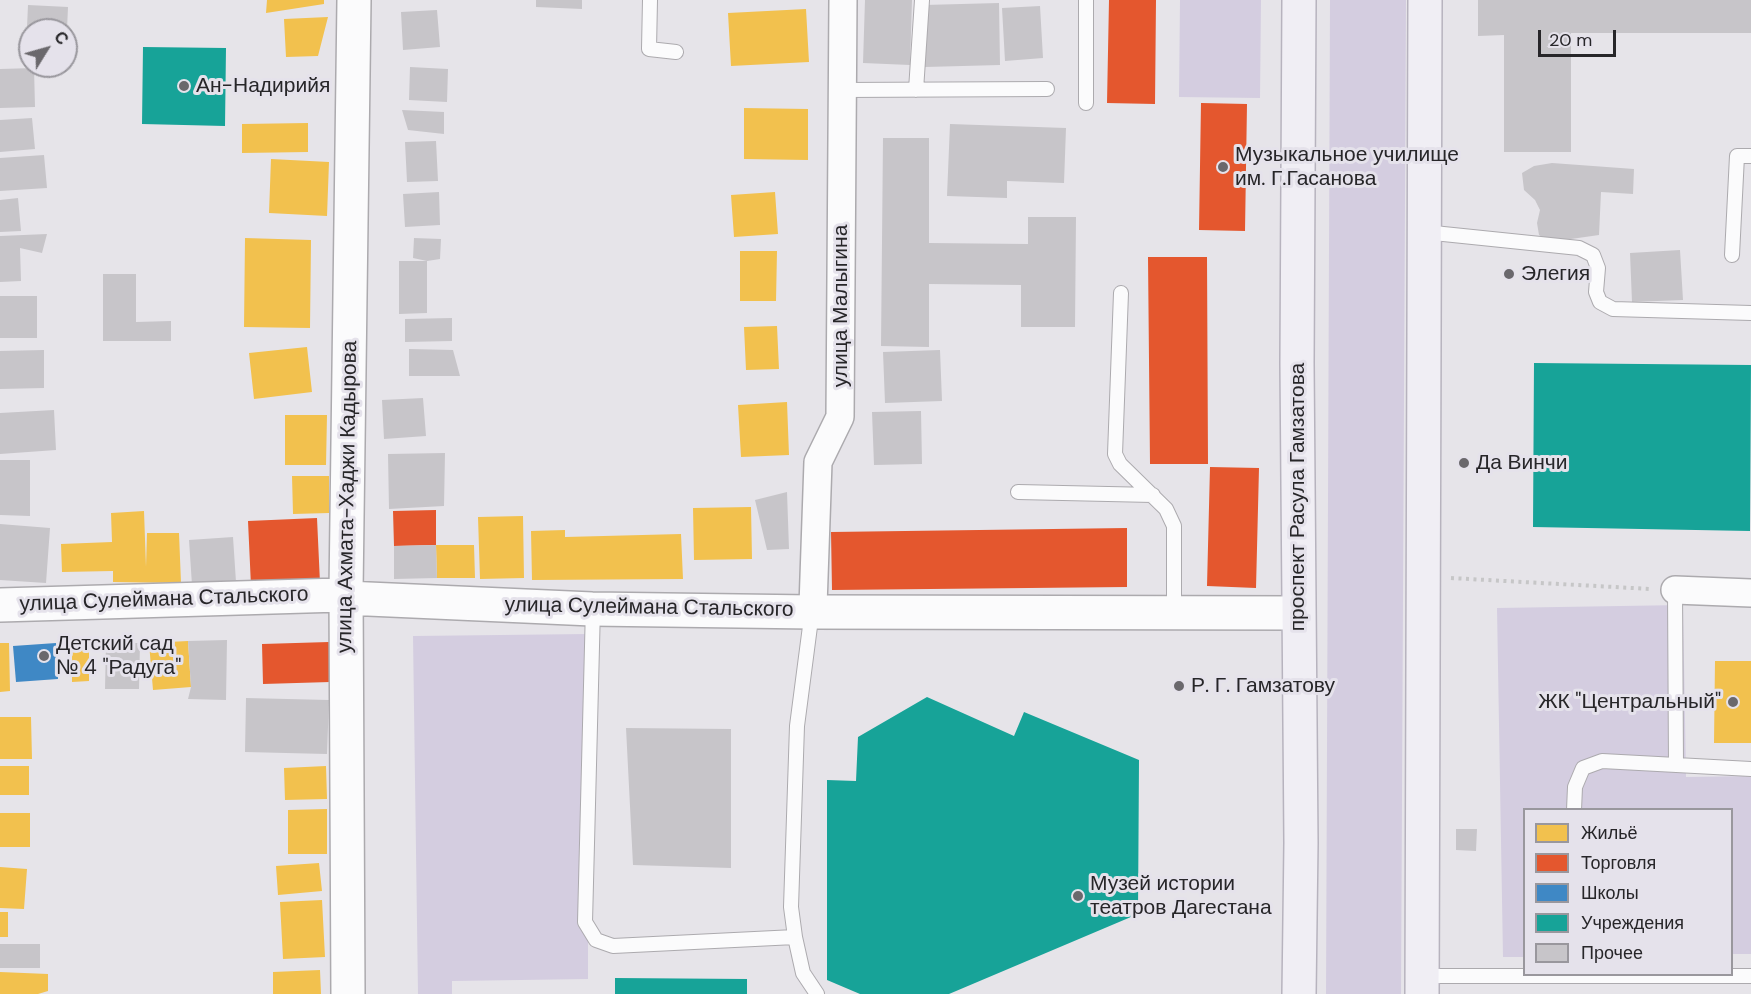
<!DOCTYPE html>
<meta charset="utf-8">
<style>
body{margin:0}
#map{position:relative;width:1751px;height:994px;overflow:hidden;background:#e6e4e9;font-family:"DM Sans",sans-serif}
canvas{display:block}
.legend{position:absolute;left:1523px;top:808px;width:210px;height:168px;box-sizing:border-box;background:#e5e2eb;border:2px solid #99979d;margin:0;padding:8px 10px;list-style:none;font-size:18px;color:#272629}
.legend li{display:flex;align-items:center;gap:12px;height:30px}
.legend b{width:30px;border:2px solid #99979d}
.north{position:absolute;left:18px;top:18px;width:60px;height:60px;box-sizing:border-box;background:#e5e2eb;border:2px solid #99979d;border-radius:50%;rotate:53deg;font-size:16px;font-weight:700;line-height:24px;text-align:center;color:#272629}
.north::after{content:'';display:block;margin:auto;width:21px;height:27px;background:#6a686c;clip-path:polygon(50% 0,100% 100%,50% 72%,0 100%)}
.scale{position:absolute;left:1538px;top:30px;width:78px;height:27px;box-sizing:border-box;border:3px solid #272629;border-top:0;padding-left:8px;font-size:18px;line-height:21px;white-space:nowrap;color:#272629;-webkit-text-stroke:4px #e5e2eb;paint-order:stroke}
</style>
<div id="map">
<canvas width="1751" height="994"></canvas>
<ul class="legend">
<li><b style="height:16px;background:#f2c14e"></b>Жильё</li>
<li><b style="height:16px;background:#e4572e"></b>Торговля</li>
<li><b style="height:16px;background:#3f88c5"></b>Школы</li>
<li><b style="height:16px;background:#17a398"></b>Учреждения</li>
<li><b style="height:16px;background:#c7c5c9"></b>Прочее</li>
</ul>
<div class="north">С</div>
<div class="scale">20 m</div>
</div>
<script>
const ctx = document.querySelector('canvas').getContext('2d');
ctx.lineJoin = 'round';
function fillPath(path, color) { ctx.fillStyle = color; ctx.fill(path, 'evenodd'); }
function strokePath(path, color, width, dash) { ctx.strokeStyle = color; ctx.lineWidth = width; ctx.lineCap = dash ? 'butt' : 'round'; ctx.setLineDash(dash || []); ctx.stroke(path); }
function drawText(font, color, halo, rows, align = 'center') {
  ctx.font = font + ' "DM Sans",sans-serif'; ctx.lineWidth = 6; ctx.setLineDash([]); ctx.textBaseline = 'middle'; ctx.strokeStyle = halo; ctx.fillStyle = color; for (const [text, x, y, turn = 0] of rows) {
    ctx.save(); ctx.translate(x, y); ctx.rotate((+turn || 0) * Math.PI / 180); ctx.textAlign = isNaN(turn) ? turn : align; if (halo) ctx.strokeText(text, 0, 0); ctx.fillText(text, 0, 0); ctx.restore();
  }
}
fillPath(new Path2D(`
 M 1180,0 L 1261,0 L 1260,98 L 1179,97 Z
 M 1330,0 L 1406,0 L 1401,994 L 1326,994 Z
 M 1683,605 L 1686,777 L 1751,776 L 1751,954 L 1732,954 L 1732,810 L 1524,810 L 1524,957 L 1503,957 L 1497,608 Z
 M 588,634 L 588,979 L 452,981 L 452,994 L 418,994 L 413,636 Z`), '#d4cde0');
fillPath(new Path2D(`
 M 267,0 L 324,0 L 324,4 L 266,13 Z
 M 806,9 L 809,62 L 731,66 L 728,13 Z
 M 328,17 L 318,56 L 286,57 L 284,19 Z
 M 744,108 L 808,109 L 808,160 L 744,159 Z
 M 308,123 L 308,152 L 242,153 L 242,124 Z
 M 271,159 L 329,162 L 327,216 L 269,213 Z
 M 775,192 L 778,234 L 734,237 L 731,195 Z
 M 245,238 L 311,240 L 310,328 L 244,327 Z
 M 740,251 L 777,251 L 776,301 L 740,301 Z
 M 777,326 L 779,369 L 746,370 L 744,327 Z
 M 307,347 L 312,392 L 254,399 L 249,353 Z
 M 787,402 L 789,455 L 741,457 L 738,405 Z
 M 285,415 L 327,415 L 326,465 L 285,465 Z
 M 292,476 L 329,476 L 329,513 L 293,514 Z
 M 751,507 L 752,559 L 694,560 L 693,508 Z
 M 144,511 L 146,567 L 147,533 L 179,533 L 181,583 L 113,582 L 113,571 L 62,572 L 61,544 L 112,542 L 111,513 Z
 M 523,516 L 524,578 L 480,579 L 478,517 Z
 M 565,530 L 565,537 L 681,534 L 683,579 L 532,580 L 531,531 Z
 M 436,545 L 474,545 L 475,578 L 437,578 Z
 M 188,641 L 191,687 L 153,690 L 149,643 Z
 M 0,643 L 9,643 L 10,691 L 0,692 Z
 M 89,646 L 89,681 L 72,682 L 72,647 Z
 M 1715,661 L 1751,661 L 1751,743 L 1714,743 Z
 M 0,717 L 31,717 L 32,759 L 0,759 Z
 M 0,766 L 29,766 L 29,795 L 0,795 Z
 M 326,766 L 327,799 L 285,800 L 284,768 Z
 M 327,809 L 327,854 L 288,854 L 288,810 Z
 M 0,813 L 30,813 L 30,847 L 0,847 Z
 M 319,863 L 322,891 L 278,895 L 276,866 Z
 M 0,867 L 27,869 L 24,909 L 0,908 Z
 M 322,900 L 325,957 L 283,959 L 280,902 Z
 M 0,912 L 8,912 L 8,937 L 0,937 Z
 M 320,970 L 321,994 L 273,994 L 273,972 Z
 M 0,972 L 48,974 L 48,991 L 38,994 L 0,994 Z`), '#f2c14e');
fillPath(new Path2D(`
 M 1109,0 L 1156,0 L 1155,104 L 1107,103 Z
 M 1201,103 L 1247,104 L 1245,231 L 1199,230 Z
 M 1148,257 L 1207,257 L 1208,464 L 1150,464 Z
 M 1210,467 L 1259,468 L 1256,588 L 1207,586 Z
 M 436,510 L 436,545 L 394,546 L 393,511 Z
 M 317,518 L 320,583 L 251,586 L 248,521 Z
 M 1127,528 L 1127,587 L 832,590 L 831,532 Z
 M 329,642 L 330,682 L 263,684 L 262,644 Z`), '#e4572e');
fillPath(new Path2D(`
 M 56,643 L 58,679 L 16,682 L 13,646 Z`), '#3f88c5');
fillPath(new Path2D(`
 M 143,47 L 226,48 L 225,126 L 142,124 Z
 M 1534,363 L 1751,365 L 1750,531 L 1533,527 Z
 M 927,697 L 1014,736 L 1024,712 L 1139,760 L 1138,914 L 949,994 L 860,994 L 827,980 L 827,780 L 856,781 L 858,737 Z
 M 615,978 L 747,979 L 747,994 L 615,994 Z`), '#17a398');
fillPath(new Path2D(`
 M 536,0 L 582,0 L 582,9 L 536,7 Z
 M 865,0 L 912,0 L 910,65 L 863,63 Z
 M 1478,0 L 1751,0 L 1751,33 L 1571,33 L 1571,152 L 1504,152 L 1504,35 L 1478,36 Z
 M 999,3 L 1000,65 L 925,67 L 924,5 Z
 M 28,5 L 68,7 L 67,30 L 30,30 L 30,50 L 26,50 Z
 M 1040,6 L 1043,58 L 1005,61 L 1002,8 Z
 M 437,10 L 440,47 L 403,50 L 401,12 Z
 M 410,67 L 448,69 L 447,102 L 409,100 Z
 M 34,68 L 35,107 L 0,108 L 0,69 Z
 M 402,110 L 444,112 L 444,134 L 408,130 Z
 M 32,118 L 35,149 L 0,152 L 0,120 Z
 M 950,124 L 1066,128 L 1064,183 L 1007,181 L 1007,198 L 947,196 Z
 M 883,138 L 929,138 L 929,243 L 1028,244 L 1028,217 L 1076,217 L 1075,327 L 1021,327 L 1021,285 L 929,284 L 929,347 L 881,346 Z
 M 436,141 L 438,181 L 407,182 L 405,142 Z
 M 44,155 L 47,188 L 0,191 L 0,158 Z
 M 1552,163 L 1634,169 L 1633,194 L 1601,192 L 1599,235 L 1550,242 L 1539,235 L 1537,223 L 1540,210 L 1535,200 L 1524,190 L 1522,173 L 1534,166 Z
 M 439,192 L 440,225 L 405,227 L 403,194 Z
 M 18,198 L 21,231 L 0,232 L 0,200 Z
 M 47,234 L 42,253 L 20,248 L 21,281 L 0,282 L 0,236 Z
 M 414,238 L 441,239 L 440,259 L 427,261 L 427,313 L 399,314 L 399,261 L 427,261 L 413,258 Z
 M 1680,250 L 1683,300 L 1632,302 L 1630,253 Z
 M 103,274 L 136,274 L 136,322 L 171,321 L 171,341 L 103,341 Z
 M 0,296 L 37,296 L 37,338 L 0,338 Z
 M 452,318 L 452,341 L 405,342 L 405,319 Z
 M 409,349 L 453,350 L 460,376 L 409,376 Z
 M 44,350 L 44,388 L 0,389 L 0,351 Z
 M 940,350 L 942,401 L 885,403 L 883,352 Z
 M 423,398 L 426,436 L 384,439 L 382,400 Z
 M 54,410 L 56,450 L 0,454 L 0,413 Z
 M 921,411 L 922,464 L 874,465 L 872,412 Z
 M 445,453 L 444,506 L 389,509 L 388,454 Z
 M 0,460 L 30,460 L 30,516 L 0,515 Z
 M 787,492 L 789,549 L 767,550 L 755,500 Z
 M 0,524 L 50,528 L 46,583 L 0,580 Z
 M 233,537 L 236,582 L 192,585 L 189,540 Z
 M 436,545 L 437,578 L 394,579 L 394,546 Z
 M 227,640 L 226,700 L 188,699 L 191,687 L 188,641 Z
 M 106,643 L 140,643 L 139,689 L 105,689 Z
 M 246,698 L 329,700 L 327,754 L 245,752 Z
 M 626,728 L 731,729 L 731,868 L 633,865 Z
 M 1456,829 L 1477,829 L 1476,851 L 1456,850 Z
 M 0,944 L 40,944 L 40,968 L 0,968 Z`), '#c7c5c9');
const lane = new Path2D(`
 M 650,0 L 649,49 L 676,52
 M 843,90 L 1047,89
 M 916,90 L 922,0
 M 1086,103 L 1086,0
 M 1424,232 L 1579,248 L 1593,255 L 1598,268 L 1596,292 L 1600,302 L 1613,309 L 1751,313
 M 1732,255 L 1737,156 L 1751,156
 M 1121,293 L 1115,454 L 1120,464 L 1166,509 L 1174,526 L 1174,607
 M 1018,492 L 1153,495
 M 1675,590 L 1676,765
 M 593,607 L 585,922 L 596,940 L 613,946 L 795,937
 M 812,611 L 797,726 L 791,907 L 795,937 L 803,973 L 817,994
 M 1574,810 L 1575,787 L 1583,768 L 1602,761 L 1751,769
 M 1422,976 L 1751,976`);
const street = new Path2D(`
 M 1675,590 L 1751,593
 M 813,606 L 818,462 L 840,417 L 843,0`);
const secondary = new Path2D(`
 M 0,605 L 340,595 L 346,598 L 592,609 L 812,612 L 1298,613
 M 348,994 L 346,591 L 354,0`);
const primary = new Path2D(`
 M 1299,994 L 1301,843 L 1297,363 L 1299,0
 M 1422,994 L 1425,0`);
strokePath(lane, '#acaaae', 16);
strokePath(street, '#acaaae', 30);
strokePath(secondary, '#acaaae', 36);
strokePath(primary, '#b7b3be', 36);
strokePath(new Path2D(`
 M 1451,578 L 1650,589`), '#c6c6c7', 4, [3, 4.5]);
strokePath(lane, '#fbfbfc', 14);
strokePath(street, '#fbfbfc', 27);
strokePath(secondary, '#fbfbfc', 33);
strokePath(primary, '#f0eef4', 33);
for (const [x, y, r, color] of [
 [184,86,6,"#6a686c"],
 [1223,167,6,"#6a686c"],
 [1509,274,6,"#6a686c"],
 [1464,463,6,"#6a686c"],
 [44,656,6,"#6a686c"],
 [1179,686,6,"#6a686c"],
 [1733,702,6,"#6a686c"],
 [1078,896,6,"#6a686c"]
]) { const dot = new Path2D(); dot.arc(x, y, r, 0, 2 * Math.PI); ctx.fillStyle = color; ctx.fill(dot); strokePath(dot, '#e5e2eb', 2); }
drawText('21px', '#272629', '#e5e2eb', [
 ["Ан-Надирийя",196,86],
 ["Музыкальное училище",1235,155],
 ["им. Г.Гасанова",1235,179],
 ["Элегия",1521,274],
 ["Да Винчи",1476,463],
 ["Детский сад",56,644],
 ["№ 4 \"Радуга\"",56,668],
 ["Р. Г. Гамзатову",1191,686],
 ["ЖК \"Центральный\"",1721,702,"right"],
 ["Музей истории",1090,884],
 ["театров Дагестана",1090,908]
], 'left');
drawText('21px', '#272629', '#e5e2eb', [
 ["улица Малыгина",841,306,-90],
 ["улица Ахмата-Хаджи Кадырова",348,497,-89],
 ["проспект Расула Гамзатова",1298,497,-90],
 ["улица Сулеймана Стальского",164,600,-2],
 ["улица Сулеймана Стальского",649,608,1]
]);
</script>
